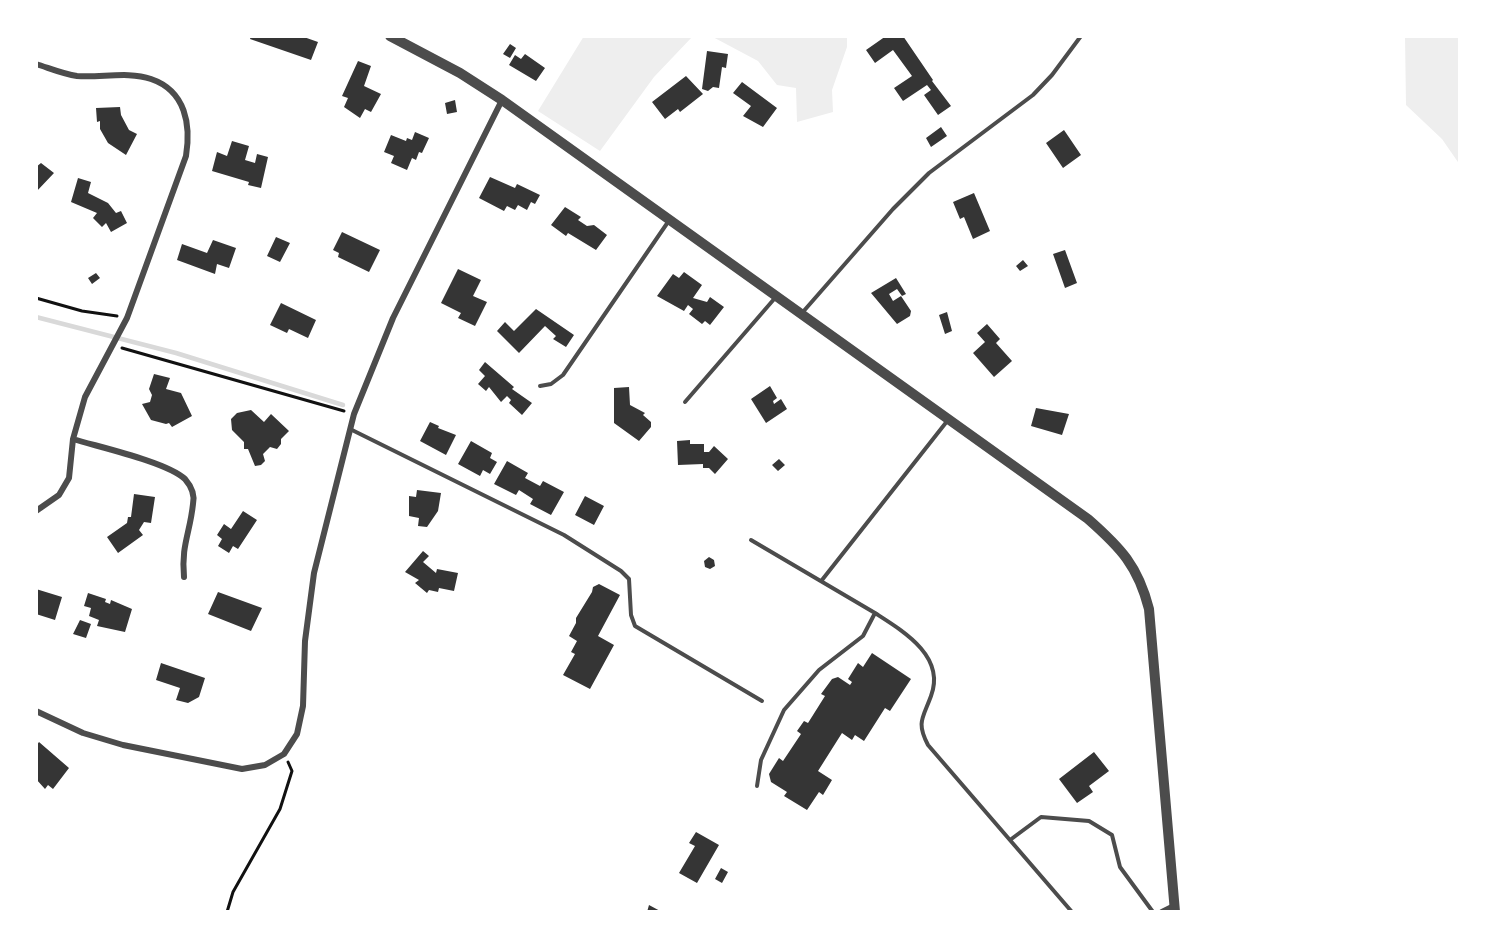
<!DOCTYPE html>
<style>
body{margin:0}
#map{position:relative;width:1496px;height:948px;overflow:hidden;background:#fff;font-family:Mulish,sans-serif}
canvas{display:block}
.frame{position:absolute;inset:0;border:38px solid #fff;pointer-events:none}
</style>
<div id="map">
<canvas width="1496" height="948"></canvas>
<div class="frame"></div>
</div>
<script>
const ctx = document.querySelector('canvas').getContext('2d');
ctx.lineJoin = 'round';
function fillPath(path, color) { ctx.fillStyle = color; ctx.fill(path, 'evenodd'); }
function strokePath(path, color, width, dash) { ctx.strokeStyle = color; ctx.lineWidth = width; ctx.lineCap = dash ? 'butt' : 'round'; ctx.setLineDash(dash || []); ctx.stroke(path); }
fillPath(new Path2D(`
 M 584,36 L 693,36 L 654,77 L 600,151 L 538,111 Z
 M 711,36 L 847,36 L 847,47 L 832,90 L 833,112 L 797,122 L 796,88 L 777,85 L 758,61 Z
 M 1405,36 L 1460,36 L 1460,165 L 1442,139 L 1406,105 Z`), '#eee');
strokePath(new Path2D(`
 M 36,317 L 176,353 L 343,405`), '#d9d9d9', 4.5);
fillPath(new Path2D(`
 M 251,36 L 301,36 L 318,42 L 311,60 L 250,39 Z
 M 886,36 L 903,36 L 933,80 L 932,81 L 951,106 L 938,115 L 924,95 L 931,90 L 927,85 L 903,101 L 894,88 L 912,76 L 893,50 L 875,63 L 866,50 Z
 M 510,44 L 516,48 L 510,58 L 503,54 Z
 M 707,51 L 728,54 L 726,68 L 722,67 L 719,88 L 713,87 L 708,91 L 702,89 Z
 M 525,54 L 545,68 L 536,81 L 509,65 L 515,55 L 521,59 Z
 M 358,61 L 371,66 L 364,86 L 381,94 L 371,112 L 365,109 L 360,118 L 344,107 L 348,98 L 342,96 Z
 M 686,76 L 703,94 L 680,112 L 678,109 L 665,119 L 652,102 Z
 M 742,82 L 777,108 L 763,127 L 743,116 L 751,106 L 733,93 Z
 M 455,100 L 457,112 L 447,114 L 445,103 Z
 M 120,107 L 121,115 L 129,130 L 137,134 L 126,155 L 108,143 L 100,129 L 100,121 L 97,122 L 96,108 Z
 M 941,127 L 947,136 L 931,147 L 926,138 Z
 M 1064,130 L 1081,155 L 1063,168 L 1046,143 Z
 M 415,132 L 429,138 L 422,153 L 419,152 L 416,160 L 412,158 L 407,170 L 391,163 L 394,156 L 384,152 L 391,135 L 406,141 L 407,138 L 412,140 Z
 M 232,141 L 249,146 L 245,160 L 255,163 L 257,154 L 268,157 L 261,188 L 248,185 L 249,182 L 212,171 L 217,152 L 227,156 Z
 M 41,163 L 54,173 L 36,192 L 36,167 Z
 M 490,177 L 515,188 L 517,184 L 540,195 L 535,204 L 531,202 L 527,210 L 518,205 L 515,210 L 507,206 L 504,211 L 479,198 Z
 M 78,178 L 91,182 L 88,193 L 108,203 L 116,213 L 121,211 L 127,223 L 111,232 L 106,223 L 102,227 L 93,218 L 97,213 L 71,202 Z
 M 974,193 L 990,231 L 973,239 L 964,217 L 960,219 L 953,202 Z
 M 565,207 L 581,217 L 578,220 L 587,226 L 594,225 L 607,235 L 596,250 L 568,233 L 566,236 L 551,225 Z
 M 342,232 L 380,250 L 369,272 L 338,257 L 339,253 L 333,250 Z
 M 276,237 L 290,243 L 280,262 L 267,256 Z
 M 213,240 L 236,248 L 229,268 L 217,264 L 215,274 L 177,260 L 182,244 L 207,253 Z
 M 1065,250 L 1077,283 L 1065,288 L 1053,254 Z
 M 1023,260 L 1028,266 L 1020,271 L 1016,266 Z
 M 458,269 L 481,280 L 473,296 L 487,302 L 475,326 L 458,318 L 461,313 L 441,303 Z
 M 684,272 L 702,285 L 693,298 L 707,302 L 710,297 L 724,307 L 710,325 L 705,321 L 702,324 L 689,314 L 693,309 L 688,305 L 684,311 L 657,296 L 673,274 L 679,278 Z
 M 96,273 L 100,278 L 92,284 L 88,278 Z
 M 896,278 L 906,294 L 902,296 L 897,289 L 889,294 L 893,301 L 901,296 L 911,311 L 910,316 L 897,324 L 871,293 Z
 M 281,303 L 316,320 L 308,338 L 289,329 L 287,333 L 270,325 Z
 M 536,309 L 574,335 L 566,347 L 553,339 L 556,336 L 545,326 L 519,353 L 497,331 L 505,322 L 514,331 Z
 M 947,312 L 952,331 L 945,334 L 939,315 Z
 M 987,324 L 1000,339 L 996,343 L 1012,361 L 994,377 L 973,353 L 985,342 L 977,333 Z
 M 485,362 L 514,387 L 512,389 L 532,403 L 522,415 L 509,403 L 511,400 L 507,396 L 501,402 L 489,387 L 486,391 L 478,384 L 485,376 L 479,370 Z
 M 154,374 L 170,378 L 166,389 L 181,393 L 192,416 L 172,427 L 169,423 L 166,424 L 151,420 L 142,404 L 150,402 L 152,395 L 149,389 Z
 M 770,386 L 777,398 L 773,401 L 774,404 L 781,399 L 787,409 L 766,423 L 751,399 Z
 M 629,387 L 630,405 L 645,413 L 643,415 L 651,422 L 651,427 L 639,441 L 614,423 L 614,388 Z
 M 1036,408 L 1069,414 L 1062,435 L 1031,426 Z
 M 251,410 L 264,422 L 271,414 L 289,431 L 281,439 L 281,444 L 277,449 L 270,447 L 263,454 L 265,461 L 261,465 L 255,466 L 248,449 L 244,449 L 244,442 L 232,430 L 231,419 L 237,413 Z
 M 430,422 L 439,426 L 438,428 L 456,435 L 446,455 L 420,441 Z
 M 690,440 L 690,444 L 704,444 L 704,452 L 709,452 L 714,446 L 728,459 L 715,474 L 709,468 L 703,468 L 703,464 L 678,465 L 677,441 Z
 M 471,441 L 492,453 L 490,458 L 497,462 L 490,474 L 483,470 L 480,476 L 458,464 Z
 M 779,459 L 785,465 L 778,471 L 772,465 Z
 M 507,461 L 528,473 L 525,478 L 540,486 L 543,481 L 564,492 L 551,515 L 530,504 L 533,499 L 519,490 L 516,495 L 494,484 Z
 M 417,490 L 441,493 L 438,511 L 427,527 L 418,526 L 419,518 L 409,516 L 409,496 L 416,497 Z
 M 134,494 L 155,497 L 151,523 L 144,522 L 139,530 L 143,535 L 118,553 L 107,537 L 127,523 L 128,517 L 131,517 Z
 M 585,496 L 604,506 L 594,525 L 575,515 Z
 M 243,511 L 257,520 L 238,549 L 233,546 L 229,553 L 218,546 L 222,539 L 217,535 L 224,524 L 231,529 Z
 M 423,551 L 429,556 L 423,562 L 436,573 L 437,569 L 458,573 L 454,591 L 439,588 L 438,592 L 429,590 L 427,593 L 415,583 L 419,580 L 405,572 Z
 M 709,557 L 714,560 L 715,566 L 710,569 L 705,567 L 704,561 Z
 M 599,584 L 620,595 L 598,636 L 614,645 L 590,689 L 563,675 L 575,654 L 571,652 L 577,641 L 569,636 L 576,623 L 576,618 L 592,592 L 593,587 Z
 M 36,589 L 62,597 L 55,620 L 36,614 Z
 M 218,592 L 262,608 L 251,631 L 208,614 Z
 M 88,593 L 106,599 L 105,602 L 110,604 L 111,600 L 132,609 L 125,632 L 97,626 L 99,620 L 89,616 L 91,608 L 84,606 Z
 M 80,620 L 91,624 L 86,638 L 73,634 Z
 M 872,653 L 911,679 L 890,711 L 885,708 L 864,741 L 855,735 L 852,740 L 842,733 L 818,771 L 832,780 L 823,795 L 819,792 L 807,810 L 784,796 L 787,792 L 771,782 L 769,774 L 779,758 L 783,761 L 801,734 L 797,731 L 804,721 L 808,723 L 825,696 L 821,694 L 832,679 L 838,677 L 850,685 L 852,682 L 848,679 L 858,663 L 863,667 Z
 M 161,663 L 205,678 L 199,697 L 188,703 L 176,700 L 180,688 L 156,680 Z
 M 39,742 L 69,768 L 53,789 L 48,785 L 45,789 L 36,779 L 36,746 Z
 M 1094,752 L 1109,771 L 1089,786 L 1093,792 L 1077,803 L 1059,779 Z
 M 696,832 L 719,845 L 697,883 L 679,873 L 695,846 L 689,843 Z
 M 721,868 L 728,872 L 722,883 L 715,879 Z
 M 649,905 L 662,912 L 647,912 Z`), '#353535');
strokePath(new Path2D(`
 M 36,298 L 82,311 L 117,316
 M 122,348 L 344,411
 M 227,912 L 233,892 L 280,809 L 292,771 L 288,762`), '#111', 3);
strokePath(new Path2D(`
 M 802,313 L 893,209 L 929,173 L 1033,95 L 1052,75 L 1081,36
 M 540,386 L 551,384 L 563,375 L 668,222
 M 685,402 L 775,298
 M 350,429 L 564,535 L 621,571 L 629,579 L 631,615 L 635,626 L 762,701
 M 751,540 L 875,613 L 863,636 L 819,670 L 784,710 L 761,760 L 757,786
 M 822,580 L 948,420
 M 875,613 C 903,631 946,656 931,696 C 923,718 916,722 928,745 L 1072,912
 M 1010,840 L 1041,817 L 1089,821 L 1112,835 L 1120,867 L 1153,912`), '#4c4c4c', 4);
strokePath(new Path2D(`
 M 36,64 C 49,68 63,74 77,76 C 100,78 129,71 151,79 C 186,91 191,125 186,156 L 127,318 L 85,397 L 73,439 L 69,478 L 59,495 L 36,511
 M 73,439 C 99,447 167,462 185,479 C 191,486 195,495 193,504 C 190,533 181,546 184,577
 M 36,711 L 83,733 L 123,745 L 242,769 L 265,765 L 284,754 L 297,734 L 303,706 L 305,641 L 314,573 L 354,414 L 393,318 L 502,100
 M 1162,912 L 1174,906`), '#4c4c4c', 6);
strokePath(new Path2D(`
 M 390,36 L 460,73 L 502,100 L 1088,519 C 1121,548 1138,566 1149,609 L 1175,912`), '#4c4c4c', 10);
</script>
